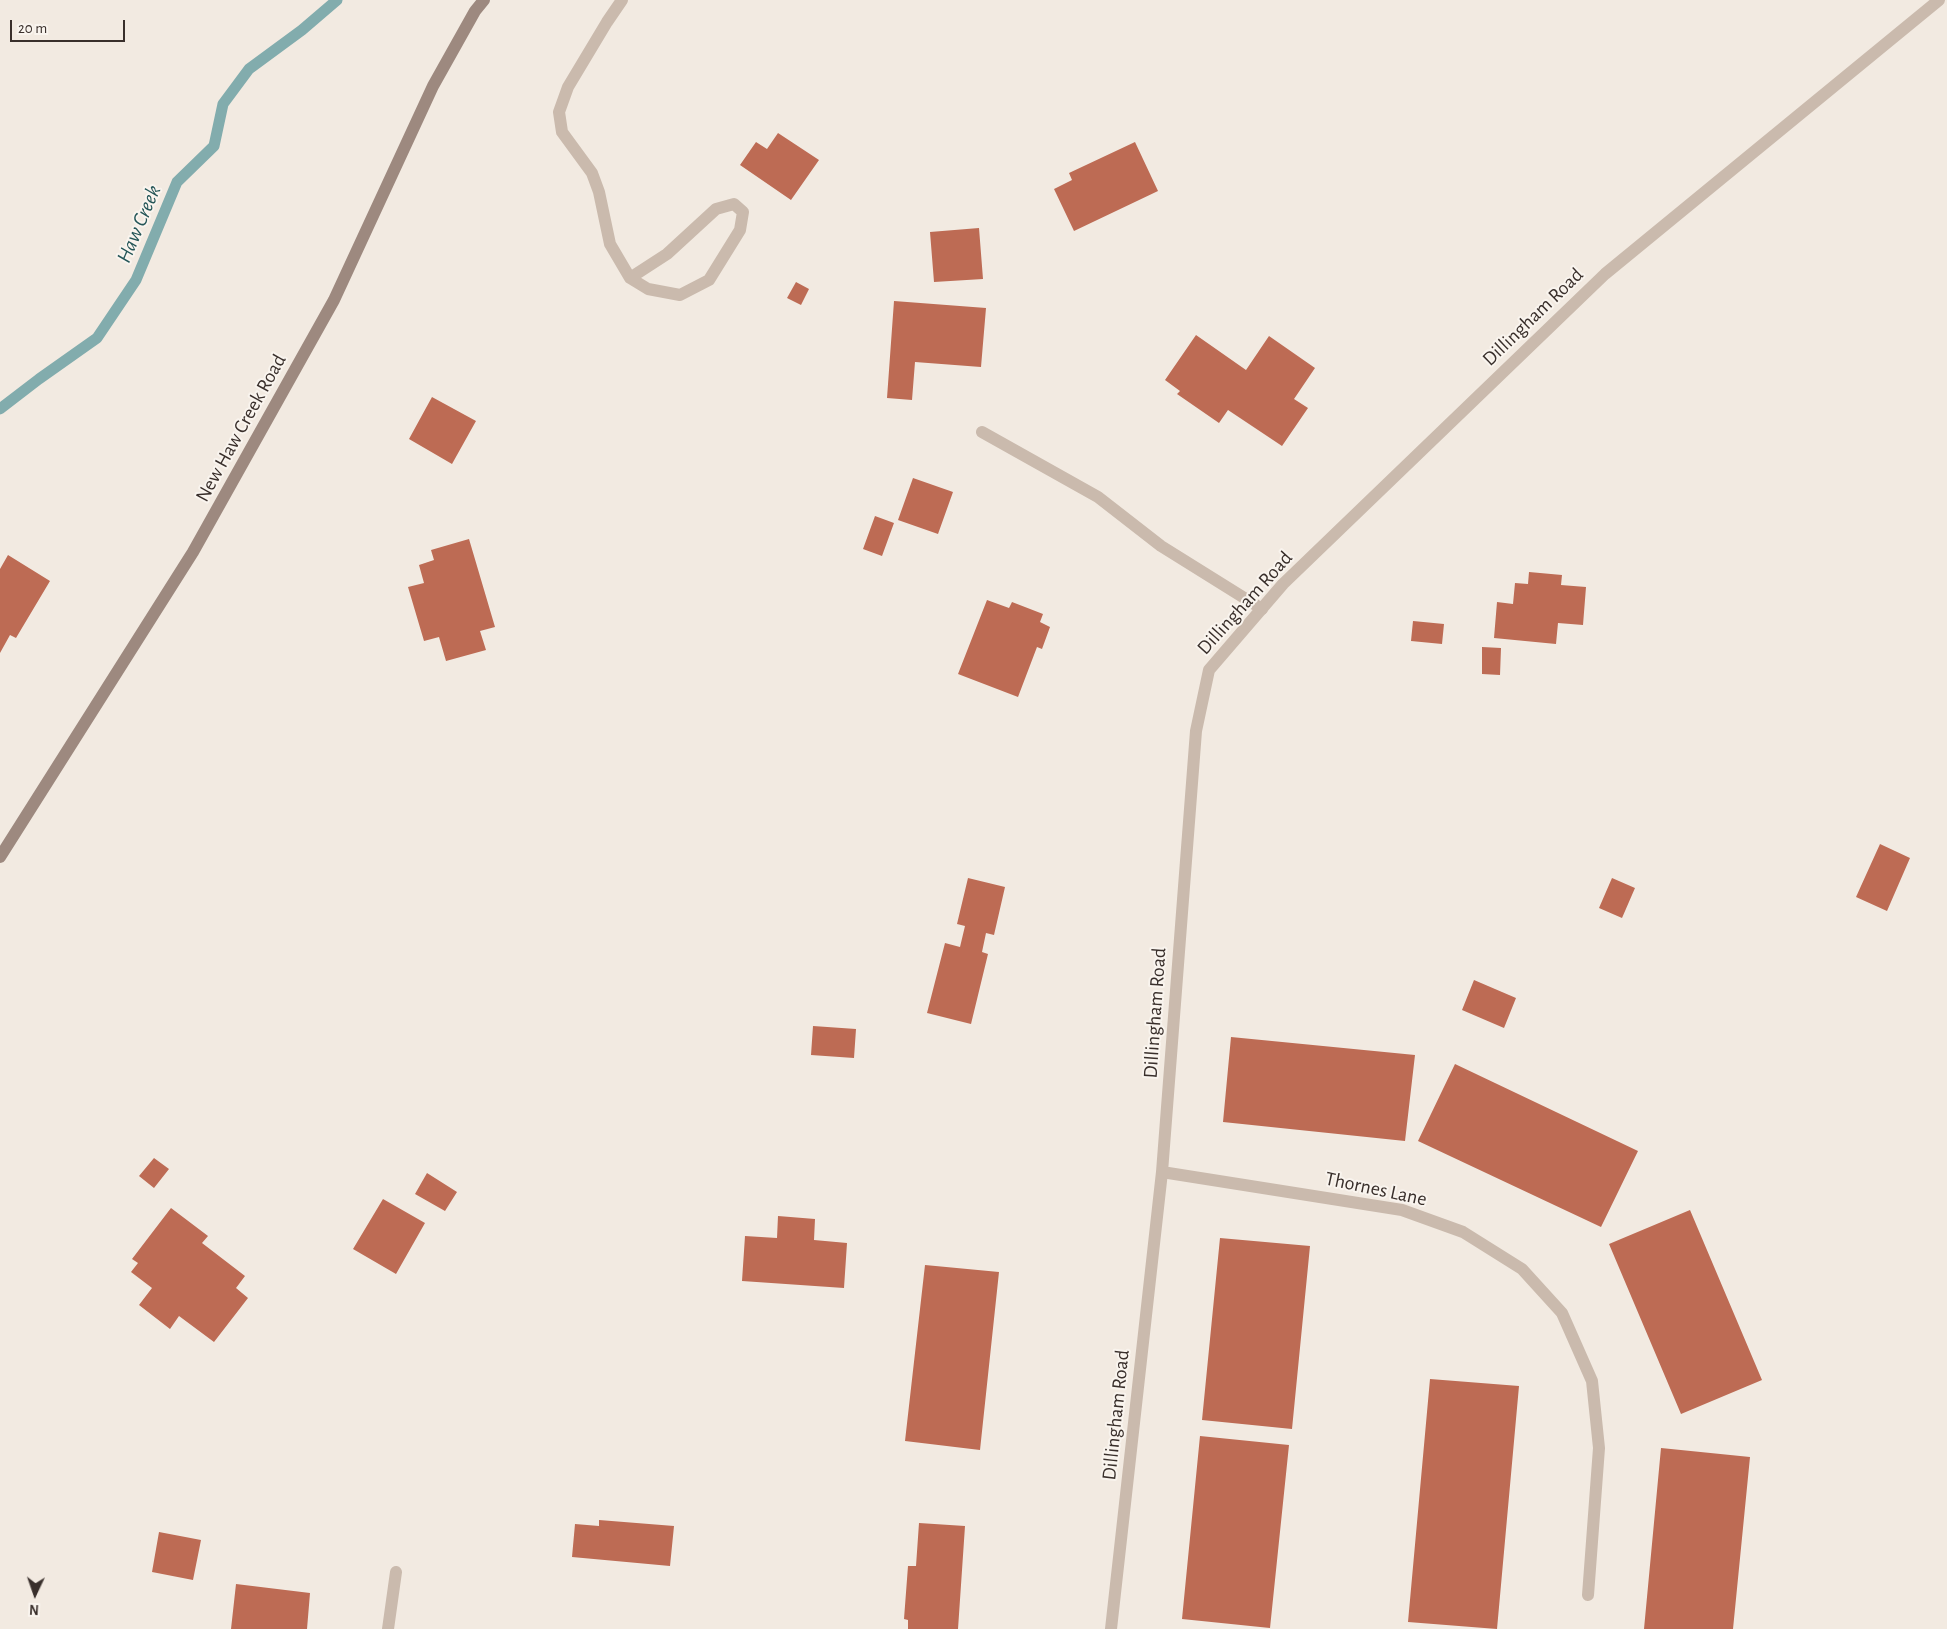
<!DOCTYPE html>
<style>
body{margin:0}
#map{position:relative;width:1947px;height:1629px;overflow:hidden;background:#f2eae1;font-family:"Alegreya Sans",sans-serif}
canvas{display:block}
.north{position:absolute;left:10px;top:1569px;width:50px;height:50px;-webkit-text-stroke:4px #f9f4ee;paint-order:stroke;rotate:183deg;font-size:14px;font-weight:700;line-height:20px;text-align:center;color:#392f2b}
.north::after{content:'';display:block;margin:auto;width:18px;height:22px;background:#392f2b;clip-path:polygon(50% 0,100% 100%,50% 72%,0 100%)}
.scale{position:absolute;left:10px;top:20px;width:115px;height:22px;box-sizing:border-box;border:2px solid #392f2b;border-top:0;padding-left:6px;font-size:15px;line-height:18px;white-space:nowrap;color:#392f2b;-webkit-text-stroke:4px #f9f4ee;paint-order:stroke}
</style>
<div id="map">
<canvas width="1947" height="1629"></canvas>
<div class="north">N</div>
<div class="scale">20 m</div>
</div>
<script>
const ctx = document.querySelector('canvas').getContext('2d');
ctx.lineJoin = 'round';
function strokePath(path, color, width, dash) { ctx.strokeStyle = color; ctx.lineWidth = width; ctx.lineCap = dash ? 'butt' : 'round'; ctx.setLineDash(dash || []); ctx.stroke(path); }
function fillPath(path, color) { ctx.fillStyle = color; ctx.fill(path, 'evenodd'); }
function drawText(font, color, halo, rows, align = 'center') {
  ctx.font = font + ' "Alegreya Sans",sans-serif'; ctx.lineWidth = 4; ctx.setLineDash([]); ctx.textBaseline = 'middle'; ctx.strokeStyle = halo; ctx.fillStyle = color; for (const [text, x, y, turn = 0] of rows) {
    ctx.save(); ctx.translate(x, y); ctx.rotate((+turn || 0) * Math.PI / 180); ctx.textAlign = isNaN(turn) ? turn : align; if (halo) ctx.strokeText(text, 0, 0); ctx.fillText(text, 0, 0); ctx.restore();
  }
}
strokePath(new Path2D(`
 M 0,409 L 39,379 L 97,338 L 136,280 L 177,182 L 214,146 L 223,104 L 249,69 L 302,30 L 337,0`), '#82acad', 11);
fillPath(new Path2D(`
 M 778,133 L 819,160 L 791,200 L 740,165 L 756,142 L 767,149 Z
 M 1135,142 L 1158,191 L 1074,231 L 1054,189 L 1072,180 L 1069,173 Z
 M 979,228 L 983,279 L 934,282 L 930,232 Z
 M 796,282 L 809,289 L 801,305 L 787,298 Z
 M 894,301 L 986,308 L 981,367 L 915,362 L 912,400 L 887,398 Z
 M 1196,335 L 1246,370 L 1269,336 L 1315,368 L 1294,399 L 1308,408 L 1282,446 L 1228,410 L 1219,423 L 1177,394 L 1180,391 L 1165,380 Z
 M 432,397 L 476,421 L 452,464 L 409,439 Z
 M 913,478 L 953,492 L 938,534 L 898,520 Z
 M 875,516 L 894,523 L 882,556 L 863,549 Z
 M 469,539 L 495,627 L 480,631 L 486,650 L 446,661 L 439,637 L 424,641 L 408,587 L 424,583 L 419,565 L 434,560 L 431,550 Z
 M 8,555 L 50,581 L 16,638 L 10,635 L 0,653 L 0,569 Z
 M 1529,572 L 1562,575 L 1561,585 L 1586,587 L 1583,625 L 1558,623 L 1556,644 L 1494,638 L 1497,602 L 1513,604 L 1515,583 L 1528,584 Z
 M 987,600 L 1009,608 L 1012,602 L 1043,614 L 1040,622 L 1050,627 L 1042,649 L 1037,647 L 1018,697 L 958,674 Z
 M 1413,621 L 1444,624 L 1442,644 L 1411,641 Z
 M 1482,647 L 1501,648 L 1500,675 L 1482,674 Z
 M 1880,844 L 1910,858 L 1887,911 L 1856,897 Z
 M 968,878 L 1005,887 L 994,935 L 986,933 L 982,952 L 988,954 L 971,1024 L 927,1013 L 945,943 L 960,947 L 965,926 L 957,924 Z
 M 1612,878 L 1635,888 L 1622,918 L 1599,908 Z
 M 1474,980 L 1516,998 L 1504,1028 L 1462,1010 Z
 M 813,1026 L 856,1029 L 854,1058 L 811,1055 Z
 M 1231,1037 L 1415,1055 L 1405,1141 L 1223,1122 Z
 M 1455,1064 L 1638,1151 L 1601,1227 L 1418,1141 Z
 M 154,1158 L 169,1169 L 154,1188 L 139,1176 Z
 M 427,1173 L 457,1192 L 445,1211 L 415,1194 Z
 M 383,1199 L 425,1223 L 396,1274 L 353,1249 Z
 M 171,1208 L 208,1236 L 202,1243 L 245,1276 L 236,1288 L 248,1298 L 214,1342 L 179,1316 L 170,1329 L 139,1305 L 152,1288 L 131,1272 L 138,1263 L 132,1259 Z
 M 1690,1210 L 1762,1380 L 1681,1414 L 1609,1244 Z
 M 778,1216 L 815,1219 L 814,1240 L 847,1243 L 844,1288 L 742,1281 L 745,1236 L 777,1238 Z
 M 1220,1238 L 1310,1246 L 1292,1429 L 1202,1420 Z
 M 925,1265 L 999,1272 L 980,1450 L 905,1441 Z
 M 1430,1379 L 1519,1386 L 1497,1629 L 1408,1622 Z
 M 1200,1436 L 1289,1445 L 1270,1628 L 1182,1619 Z
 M 1661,1448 L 1750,1457 L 1733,1629 L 1644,1629 Z
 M 599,1520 L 674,1526 L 670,1566 L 572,1557 L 575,1524 L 599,1526 Z
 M 919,1523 L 965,1526 L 958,1629 L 908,1629 L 908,1620 L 904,1619 L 908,1566 L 916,1566 Z
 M 159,1532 L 201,1540 L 193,1580 L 152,1572 Z
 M 236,1584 L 310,1593 L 307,1629 L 231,1629 Z`), '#bd6b54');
strokePath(new Path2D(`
 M 622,0 L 607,22 L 568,87 L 559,112 L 562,132 L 592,173 L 599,192 L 610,244 L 630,278 L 648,289 L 680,295 L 709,280 L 740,230 L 743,212 L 734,204 L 716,209 L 667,254 L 630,278
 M 982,432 L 1098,497 L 1161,546 L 1262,609`), '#cabaad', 12);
strokePath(new Path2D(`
 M 1162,1172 L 1402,1210 L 1463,1232 L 1522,1269 L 1562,1313 L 1592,1381 L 1599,1448 L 1588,1595
 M 388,1629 L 396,1572
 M 1111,1629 L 1162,1172 L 1196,731 L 1209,670 L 1283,584 L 1605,274 L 1939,0`), '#cabaad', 12);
strokePath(new Path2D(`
 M 0,857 L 193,552 L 334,300 L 433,86 L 475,11 L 484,0`), '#9d897f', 12);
drawText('20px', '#392f2b', '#f9f4ee', [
 ["Dillingham Road",1533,317,-44],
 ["New Haw Creek Road",241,428,-61],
 ["Dillingham Road",1245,603,-48],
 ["Dillingham Road",1155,1013,-86],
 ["Thornes Lane",1376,1189,12],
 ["Dillingham Road",1116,1415,-84]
]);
drawText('italic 21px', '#245557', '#f9f4ee', [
 ["Haw Creek",139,224,-67]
]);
</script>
